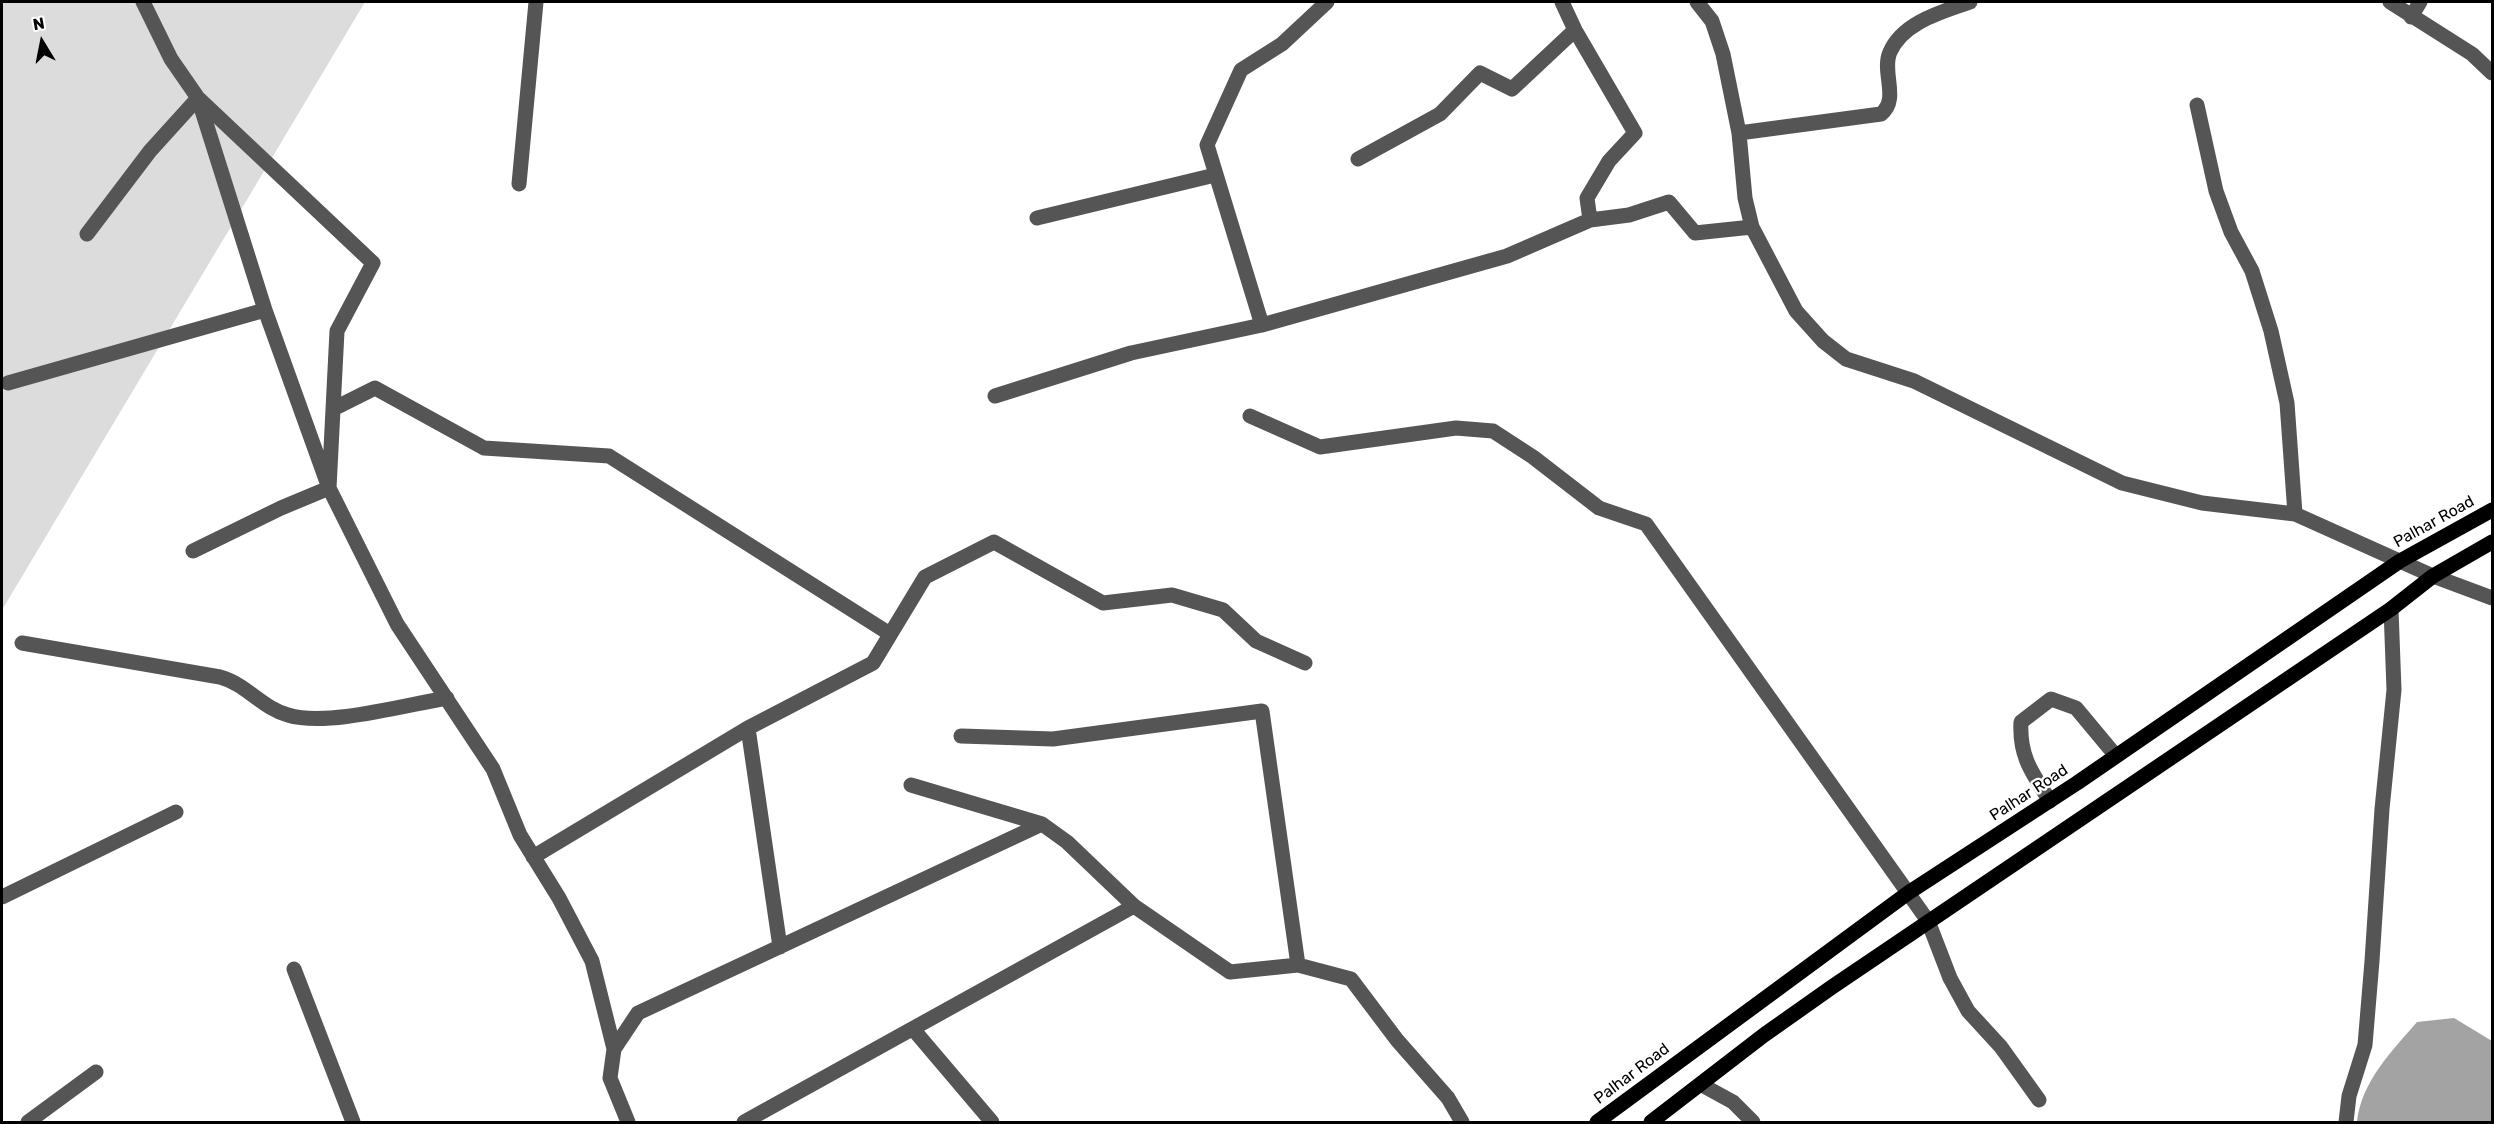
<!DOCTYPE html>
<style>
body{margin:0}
#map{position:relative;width:2494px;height:1124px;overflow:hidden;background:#fff;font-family:Rubik,sans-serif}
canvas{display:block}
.frame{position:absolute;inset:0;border:3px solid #000;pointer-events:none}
.north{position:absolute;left:12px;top:12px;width:60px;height:60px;-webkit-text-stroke:4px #fff;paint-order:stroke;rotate:350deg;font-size:16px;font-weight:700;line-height:24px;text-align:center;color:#000}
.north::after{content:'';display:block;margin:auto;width:21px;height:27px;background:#000;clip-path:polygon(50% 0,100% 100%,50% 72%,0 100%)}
</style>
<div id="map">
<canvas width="2494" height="1124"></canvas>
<div class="frame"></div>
<div class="north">N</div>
</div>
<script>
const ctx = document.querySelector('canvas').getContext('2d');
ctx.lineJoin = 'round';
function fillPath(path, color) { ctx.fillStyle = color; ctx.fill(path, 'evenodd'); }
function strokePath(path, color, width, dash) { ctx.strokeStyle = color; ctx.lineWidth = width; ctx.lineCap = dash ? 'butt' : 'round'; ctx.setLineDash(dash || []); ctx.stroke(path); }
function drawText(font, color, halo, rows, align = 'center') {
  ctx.font = font + ' Rubik,sans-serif'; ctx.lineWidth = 4.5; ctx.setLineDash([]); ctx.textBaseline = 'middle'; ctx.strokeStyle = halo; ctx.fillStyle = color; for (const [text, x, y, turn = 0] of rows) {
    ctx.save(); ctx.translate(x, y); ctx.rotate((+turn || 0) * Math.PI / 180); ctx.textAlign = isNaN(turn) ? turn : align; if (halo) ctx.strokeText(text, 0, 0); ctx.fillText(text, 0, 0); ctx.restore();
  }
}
fillPath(new Path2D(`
 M 2,2 L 365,2 L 2,610 Z`), '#dcdcdc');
fillPath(new Path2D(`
 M 2454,1018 L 2492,1041 L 2492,1122 L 2357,1122 C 2361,1082 2392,1051 2417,1022 Z`), '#a3a3a3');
strokePath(new Path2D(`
 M 143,2 L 171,59 L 198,98 L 373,263 L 337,331 L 329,488 L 397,624 L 493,769 L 520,835 L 559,898 L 592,961 L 614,1049
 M 1562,2 L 1575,30 L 1635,133 L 1609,161 L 1587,198 L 1590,220
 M 1697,2 L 1712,21 L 1723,54 L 1739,133 L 1745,198 L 1752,227 L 1796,311 L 1823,341 L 1846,359 L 1914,381 L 2122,483 L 2202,503 L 2295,514 L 2433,576 L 2492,598
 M 2390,2 L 2472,54 L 2492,73
 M 2411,17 L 2420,2
 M 2197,105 L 2216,191 L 2231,232 L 2252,271 L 2271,331 L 2287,403 L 2295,514
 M 1739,133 L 1881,114 C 1900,99 1881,72 1890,52 C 1903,22 1942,12 1970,2
 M 1358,159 L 1440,114 L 1480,73 L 1512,89 L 1575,30
 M 519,184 L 536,2
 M 1037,218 L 1215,175
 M 87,234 L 150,151 L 198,98
 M 1262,325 L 1207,145 L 1241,70 L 1282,44 L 1327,2
 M 8,383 L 265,310
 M 995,396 L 1131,353 L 1262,325 L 1507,256 L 1590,220 L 1629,215 L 1669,202 L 1695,233 L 1752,227
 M 335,408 L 375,388 L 484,448 L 609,456 L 890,634
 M 1250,416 L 1320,447 L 1456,428 L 1493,431 L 1533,457 L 1599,508 L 1646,524 L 1928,921 L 1950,978 L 1968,1011 L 2001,1047 L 2039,1100
 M 193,551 L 281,508 L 329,488 L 265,310 L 199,101
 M 22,643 L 220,677 C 246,684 262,708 288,715 C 327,727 405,705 447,698
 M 748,728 L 780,947
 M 961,736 L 1053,739 L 1262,711 L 1298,965
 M 911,785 L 1042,824 L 1067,842 L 1134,906 L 1230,972 L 1298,965 L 1351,979 L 1397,1040 L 1448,1098 L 1462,1122
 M 2050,801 C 2032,773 2019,756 2021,722 L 2051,699 L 2076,708 L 2116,756
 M 533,857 L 748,728 L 873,663 L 925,577 L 994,542 L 1103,603 L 1172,595 L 1223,610 L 1256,641 L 1305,663
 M 2,897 L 176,812
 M 294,969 L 353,1122
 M 913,1029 L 992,1122
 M 1702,1085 L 1733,1102 L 1753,1122
 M 28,1122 L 96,1072
 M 628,1122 L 610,1078 L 614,1049 L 638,1013 L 1042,824
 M 744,1122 L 1134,906
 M 2346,1122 L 2349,1096 L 2365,1045 L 2372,961 L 2382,809 L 2394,690 L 2391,609`), '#555', 15);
strokePath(new Path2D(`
 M 1597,1122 L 1908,893 L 2077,783 L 2400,561 L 2492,510
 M 1651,1122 L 1764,1035 L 1832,987 L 2391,609 L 2433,576 L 2492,542`), '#000', 15);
drawText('16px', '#000', '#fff', [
 ["Palhar Road",2434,522,-29],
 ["Palhar Road",2029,793,-33],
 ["Palhar Road",1632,1074,-37]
]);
</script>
